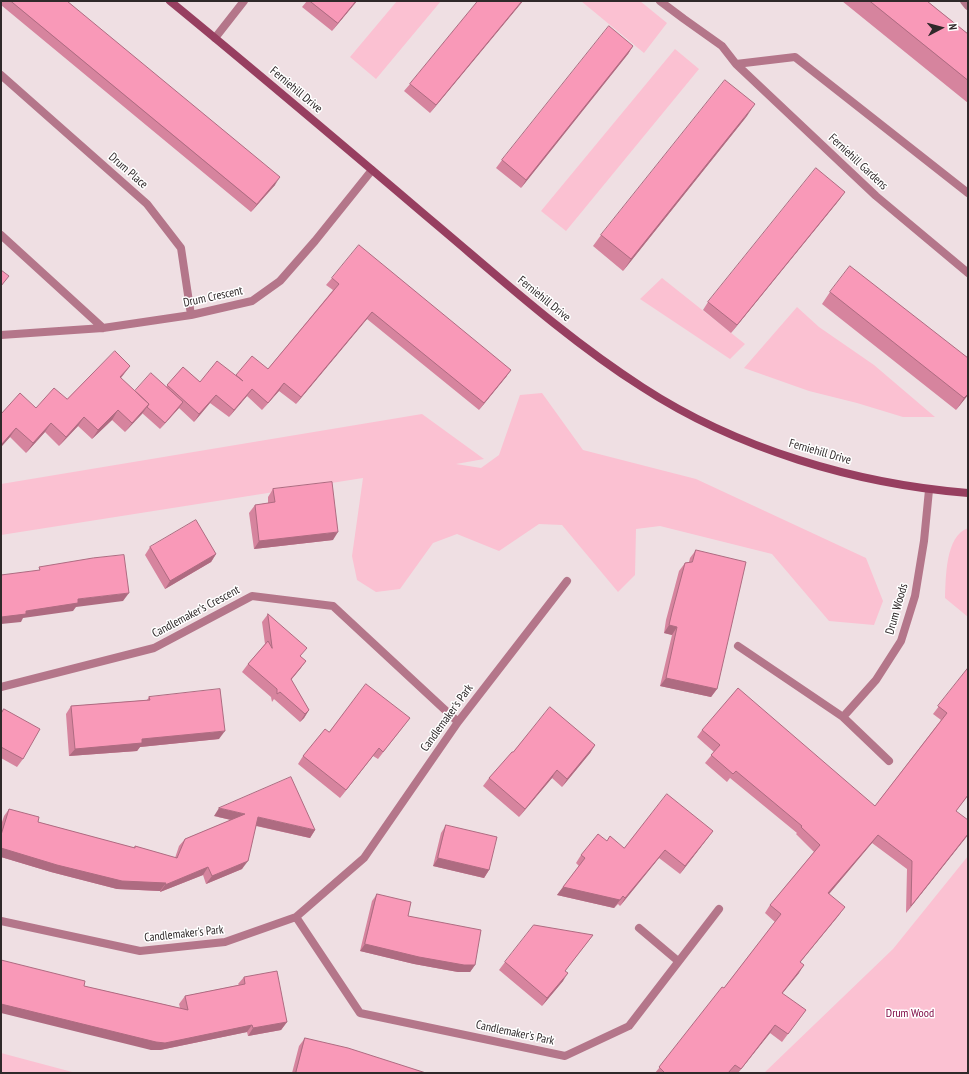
<!DOCTYPE html>
<style>
body{margin:0}
#map{position:relative;width:969px;height:1074px;overflow:hidden;background:#efdfe3;font-family:"PT Sans Narrow",sans-serif}
canvas{display:block}
.frame{position:absolute;inset:0;border:2px solid #2f292a;pointer-events:none}
.north{position:absolute;left:921px;top:8px;width:40px;height:40px;-webkit-text-stroke:3px #fff;paint-order:stroke;rotate:84deg;font-size:11px;font-weight:700;line-height:16px;text-align:center;color:#2f292a}
.north::after{content:'';display:block;margin:auto;width:14px;height:18px;background:#2f292a;clip-path:polygon(50% 0,100% 100%,50% 72%,0 100%)}
</style>
<div id="map">
<canvas width="969" height="1074"></canvas>
<div class="frame"></div>
<div class="north">N</div>
</div>
<script>
const ctx = document.querySelector('canvas').getContext('2d');
ctx.lineJoin = 'round';
function fillPath(path, color) { ctx.fillStyle = color; ctx.fill(path, 'evenodd'); }
function strokePath(path, color, width, dash) { ctx.strokeStyle = color; ctx.lineWidth = width; ctx.lineCap = dash ? 'butt' : 'round'; ctx.setLineDash(dash || []); ctx.stroke(path); }
function drawText(font, color, halo, rows, align = 'center') {
  ctx.font = font + ' "PT Sans Narrow",sans-serif'; ctx.lineWidth = 3; ctx.setLineDash([]); ctx.textBaseline = 'middle'; ctx.strokeStyle = halo; ctx.fillStyle = color; for (const [text, x, y, turn = 0] of rows) {
    ctx.save(); ctx.translate(x, y); ctx.rotate((+turn || 0) * Math.PI / 180); ctx.textAlign = isNaN(turn) ? turn : align; if (halo) ctx.strokeText(text, 0, 0); ctx.fillText(text, 0, 0); ctx.restore();
  }
}
fillPath(new Path2D(`
 M 397,1 L 441,1 L 376,79 L 350,57 Z
 M 581,1 L 640,1 L 667,23 L 644,53 Z
 M 675,49 L 699,69 L 566,231 L 541,211 Z
 M 662,278 L 745,344 L 730,359 L 640,299 Z
 M 797,307 L 819,327 L 874,365 L 935,417 L 903,417 L 857,403 L 809,391 L 744,368 Z
 M 542,393 L 583,450 L 696,479 L 866,558 L 883,601 L 874,625 L 829,621 L 772,554 L 660,526 L 636,529 L 635,575 L 618,592 L 562,525 L 539,524 L 499,551 L 457,534 L 433,543 L 400,589 L 376,592 L 357,580 L 352,556 L 363,478 L 1,535 L 1,484 L 422,414 L 484,459 L 456,464 L 481,468 L 499,455 L 520,395 Z
 M 968,528 L 968,617 L 945,598 C 946,578 945,536 968,528 Z
 M 968,856 L 968,1073 L 764,1073 L 893,949 Z
 M 1,1053 L 76,1073 L 1,1073 Z`), '#fbc1d2');
strokePath(new Path2D(`
 M 639,928 L 678,961`), '#b4768a', 8);
strokePath(new Path2D(`
 M 660,1 L 684,19 L 722,46 L 736,64 L 795,57 L 968,193
 M 964,1 L 968,6
 M 215,38 L 244,1
 M 736,64 L 876,196 L 968,273
 M 1,75 L 147,204 L 181,248 L 191,315
 M 1,235 L 103,328
 M 1,335 L 103,328 L 191,315 L 252,301 L 280,281 L 315,241 L 372,170
 M 738,646 L 843,717 L 889,761
 M 1,687 L 154,648 L 252,596 L 333,606 L 458,722
 M 843,717 L 876,680 L 901,641 L 915,596 L 924,541 L 929,490
 M 296,917 L 360,1013 L 565,1056 L 629,1026 L 719,909
 M 1,921 L 140,951 L 225,942 L 296,917 L 364,858 L 458,722 L 567,581`), '#b4768a', 8);
strokePath(new Path2D(`
 M 170,1 C 258,73 345,147 431,220 C 500,278 567,339 642,387 C 737,449 856,484 968,493`), '#973f60', 8);
fillPath(new Path2D(`
 M 1,1 L 67,1 L 275,185 L 251,212 L 1,5 Z
 M 307,1 L 357,1 L 332,31 L 302,7 Z
 M 478,1 L 523,1 L 430,113 L 404,91 L 410,84 Z
 M 842,1 L 927,1 L 968,34 L 968,103 Z
 M 633,46 L 628,54 L 521,188 L 496,168 L 502,160 Z
 M 747,116 L 623,271 L 593,246 L 601,235 Z
 M 840,199 L 731,333 L 703,310 L 708,302 Z
 M 332,278 L 511,370 L 506,377 L 479,410 L 367,319 L 296,404 L 279,391 L 262,410 L 247,396 L 229,417 L 210,403 L 194,422 L 179,408 L 160,429 L 142,413 L 125,432 L 112,420 L 92,439 L 78,426 L 59,446 L 45,432 L 26,453 L 10,437 L 1,447 L 1,414 L 36,408 L 67,399 L 130,366 L 121,378 L 135,391 L 166,387 L 183,367 L 200,382 L 268,369 L 333,290 L 326,285 Z
 M 830,292 L 968,358 L 968,395 L 956,410 L 822,304 Z
 M 273,489 L 333,540 L 254,549 L 249,513 L 255,505 L 268,503 L 268,497 Z
 M 150,547 L 216,554 L 211,562 L 165,589 L 145,555 Z
 M 696,550 L 717,689 L 711,697 L 660,686 L 672,635 L 664,633 L 666,620 L 679,571 L 685,563 L 689,562 L 690,558 Z
 M 268,614 L 300,657 L 306,661 L 300,669 L 291,680 L 309,710 L 304,718 L 300,722 L 274,699 L 272,702 L 271,697 L 242,672 L 248,664 L 265,644 L 262,622 Z
 M 968,668 L 968,796 L 956,811 L 968,835 L 906,913 L 907,869 L 872,843 L 829,894 L 839,915 L 800,962 L 799,973 L 782,994 L 806,1010 L 782,1042 L 770,1033 L 738,1073 L 655,1073 L 724,988 L 775,922 L 765,913 L 770,905 L 814,852 L 796,834 L 797,833 L 730,778 L 727,782 L 705,763 L 714,752 L 697,737 L 702,730 L 875,806 L 941,720 L 933,714 Z
 M 149,697 L 219,739 L 140,747 L 137,751 L 69,756 L 66,714 L 71,706 L 147,700 Z
 M 4,709 L 23,759 L 17,767 L 1,758 L 1,713 Z
 M 410,718 L 378,759 L 373,756 L 340,798 L 298,764 L 303,756 L 329,732 Z
 M 595,745 L 590,753 L 562,787 L 552,778 L 519,817 L 483,786 L 489,778 L 513,752 Z
 M 9,809 L 38,822 L 134,848 L 135,846 L 175,858 L 179,846 L 185,839 L 231,820 L 214,816 L 315,830 L 310,838 L 256,826 L 242,869 L 206,884 L 203,875 L 160,892 L 160,891 L 117,889 L 51,872 L 1,857 L 1,825 L 4,816 Z
 M 446,825 L 489,870 L 484,878 L 433,866 L 441,833 Z
 M 713,831 L 680,874 L 659,858 L 620,906 L 618,904 L 614,908 L 557,895 L 579,866 L 576,863 L 581,855 L 624,848 Z
 M 377,894 L 475,965 L 470,972 L 458,972 L 414,964 L 360,951 L 372,901 Z
 M 593,935 L 565,971 L 563,981 L 542,1006 L 499,970 L 505,962 Z
 M 244,977 L 287,1022 L 281,1030 L 248,1036 L 247,1032 L 160,1050 L 151,1050 L 84,986 L 180,1008 L 179,1004 L 185,996 L 239,985 L 238,984 Z
 M 305,1038 L 426,1073 L 292,1073 L 299,1046 Z`), '#d6849e');
fillPath(new Path2D(`
 M 356,1 L 357,1 L 332,31 L 338,23 Z
 M 522,1 L 523,1 L 430,113 L 436,105 Z
 M 633,46 L 628,54 L 521,188 L 526,180 Z
 M 755,104 L 747,116 L 623,271 L 631,259 Z
 M 280,177 L 275,185 L 251,212 L 257,204 Z
 M 845,192 L 840,199 L 731,333 L 737,325 Z
 M 372,312 L 367,319 L 296,404 L 301,397 Z
 M 130,366 L 123,375 L 113,386 L 120,377 Z
 M 511,370 L 506,377 L 479,410 L 484,403 Z
 M 284,383 L 279,391 L 262,410 L 268,403 Z
 M 252,389 L 247,396 L 229,417 L 234,410 Z
 M 968,394 L 968,395 L 956,410 L 964,398 Z
 M 216,395 L 210,403 L 194,422 L 199,414 Z
 M 183,402 L 179,408 L 160,429 L 165,423 Z
 M 149,404 L 142,414 L 125,432 L 132,423 Z
 M 118,410 L 112,420 L 92,439 L 98,430 Z
 M 84,417 L 78,426 L 59,446 L 66,437 Z
 M 51,423 L 45,432 L 26,453 L 33,443 Z
 M 16,428 L 10,437 L 1,447 L 1,445 Z
 M 338,532 L 333,540 L 254,549 L 259,541 Z
 M 216,554 L 211,562 L 165,589 L 170,581 Z
 M 129,593 L 123,601 L 76,607 L 73,611 L 23,618 L 21,622 L 1,624 L 1,617 L 26,611 L 78,599 Z
 M 669,625 L 677,627 L 672,635 L 664,633 Z
 M 306,661 L 300,669 L 285,687 L 291,679 Z
 M 666,678 L 717,689 L 711,697 L 660,686 Z
 M 309,710 L 304,718 L 300,722 L 305,714 Z
 M 225,731 L 219,739 L 140,747 L 137,751 L 69,756 L 75,749 L 142,739 Z
 M 595,745 L 590,753 L 562,787 L 567,779 Z
 M 379,748 L 373,756 L 340,798 L 346,790 Z
 M 557,770 L 552,778 L 519,817 L 525,809 Z
 M 219,808 L 245,814 L 240,822 L 214,816 Z
 M 258,817 L 315,830 L 310,838 L 253,825 Z
 M 713,831 L 707,839 L 680,874 L 685,866 Z
 M 968,834 L 968,835 L 906,913 L 911,906 Z
 M 878,835 L 872,843 L 823,901 L 828,893 Z
 M 1,848 L 166,883 L 160,891 L 117,889 L 51,872 L 1,857 Z
 M 665,850 L 659,858 L 620,906 L 625,898 Z
 M 438,858 L 489,870 L 484,878 L 433,866 Z
 M 248,861 L 242,869 L 206,884 L 212,876 Z
 M 208,867 L 203,875 L 160,892 L 165,885 Z
 M 563,887 L 623,896 L 614,908 L 557,895 Z
 M 845,907 L 839,915 L 794,970 L 800,962 Z
 M 365,944 L 475,965 L 470,972 L 458,972 L 414,964 L 360,951 Z
 M 804,965 L 799,973 L 776,1001 L 782,993 Z
 M 568,973 L 563,981 L 542,1006 L 547,998 Z
 M 1,1004 L 252,1025 L 247,1032 L 160,1050 L 151,1050 L 1,1013 Z
 M 287,1022 L 281,1030 L 248,1036 L 253,1028 Z
 M 775,1025 L 770,1033 L 738,1073 L 741,1069 Z`), '#ae6b81');
const building = new Path2D(`
 M 11,1 L 67,1 L 280,177 L 257,204 Z
 M 310,1 L 356,1 L 338,23 Z
 M 478,1 L 522,1 L 436,105 L 410,84 Z
 M 870,1 L 927,1 L 938,10 L 968,34 L 968,80 Z
 M 609,26 L 633,46 L 526,180 L 502,160 Z
 M 725,80 L 755,104 L 631,259 L 601,235 Z
 M 816,168 L 845,192 L 737,325 L 708,302 Z
 M 359,245 L 511,370 L 484,403 L 372,312 L 301,397 L 284,383 L 268,403 L 252,389 L 234,410 L 216,395 L 199,414 L 167,385 L 183,367 L 200,382 L 217,361 L 243,381 L 236,375 L 252,356 L 268,369 L 339,284 L 332,278 Z
 M 850,266 L 968,358 L 968,394 L 964,398 L 830,292 Z
 M 1,270 L 9,276 L 1,286 Z
 M 115,351 L 130,366 L 120,377 L 149,404 L 132,423 L 118,410 L 98,430 L 84,417 L 66,437 L 51,423 L 33,443 L 16,428 L 1,445 L 1,414 L 20,393 L 36,408 L 54,388 L 67,399 Z
 M 151,373 L 183,402 L 165,423 L 147,407 L 149,404 L 135,391 Z
 M 332,482 L 338,532 L 259,541 L 255,505 L 275,502 L 273,489 Z
 M 196,520 L 216,554 L 170,581 L 150,547 Z
 M 696,550 L 746,562 L 717,689 L 666,678 L 677,627 L 669,625 L 672,612 L 685,563 L 692,562 Z
 M 124,555 L 129,593 L 78,599 L 78,603 L 26,611 L 26,614 L 1,617 L 1,575 L 40,570 L 39,567 L 93,558 Z
 M 268,614 L 307,648 L 300,656 L 306,661 L 291,679 L 309,710 L 305,714 L 280,692 L 277,694 L 277,689 L 248,664 L 268,641 L 272,648 Z
 M 968,668 L 968,795 L 956,811 L 968,820 L 968,834 L 911,906 L 912,861 L 878,835 L 828,893 L 845,907 L 800,962 L 804,965 L 782,993 L 806,1010 L 788,1034 L 775,1025 L 741,1069 L 735,1065 L 728,1073 L 665,1073 L 659,1067 L 722,987 L 724,988 L 781,914 L 770,905 L 820,845 L 801,827 L 802,826 L 736,771 L 733,774 L 711,755 L 720,745 L 702,730 L 738,688 L 875,806 L 947,713 L 938,706 Z
 M 366,684 L 410,718 L 383,752 L 379,748 L 346,790 L 303,756 L 325,729 L 329,732 Z
 M 220,689 L 225,731 L 142,739 L 142,743 L 75,749 L 71,706 L 150,700 L 149,697 Z
 M 550,707 L 595,745 L 567,779 L 557,770 L 525,809 L 489,778 L 512,752 L 513,752 Z
 M 4,709 L 40,729 L 23,759 L 1,747 L 1,714 Z
 M 291,777 L 315,830 L 258,817 L 248,861 L 212,876 L 208,867 L 165,885 L 166,883 L 122,881 L 57,865 L 1,848 L 1,835 L 9,809 L 39,817 L 38,822 L 135,848 L 135,846 L 177,858 L 185,839 L 245,814 L 219,808 Z
 M 667,794 L 713,831 L 685,866 L 665,850 L 625,898 L 623,896 L 620,900 L 563,887 L 585,858 L 581,855 L 598,834 L 607,841 L 610,836 L 624,848 Z
 M 446,825 L 497,837 L 489,870 L 438,858 Z
 M 377,894 L 411,902 L 408,916 L 481,930 L 475,965 L 464,965 L 419,957 L 365,944 Z
 M 534,925 L 593,935 L 565,971 L 568,973 L 547,998 L 505,962 Z
 M 1,960 L 85,981 L 84,986 L 188,1010 L 185,996 L 245,984 L 244,977 L 277,971 L 287,1022 L 253,1028 L 252,1025 L 165,1043 L 156,1042 L 1,1004 Z
 M 305,1038 L 348,1048 L 426,1073 L 296,1073 Z`);
fillPath(building, '#f999b8');
strokePath(building, '#ae6b81', 1);
drawText('12px', '#2f292a', '#fff', [
 ["Ferniehill Drive",296,90,40],
 ["Ferniehill Gardens",858,162,43],
 ["Drum Place",128,171,41],
 ["Drum Crescent",213,297,-12],
 ["Ferniehill Drive",544,299,39],
 ["Ferniehill Drive",820,452,16],
 ["Drum Woods",897,609,-74],
 ["Candlemaker's Crescent",196,612,-28],
 ["Candlemaker's Park",447,718,-54],
 ["Candlemaker's Park",184,934,-6],
 ["Candlemaker's Park",515,1033,12]
]);
drawText('12px', '#7c0641', '#fff', [
 ["Drum Wood",910,1014]
]);
</script>
